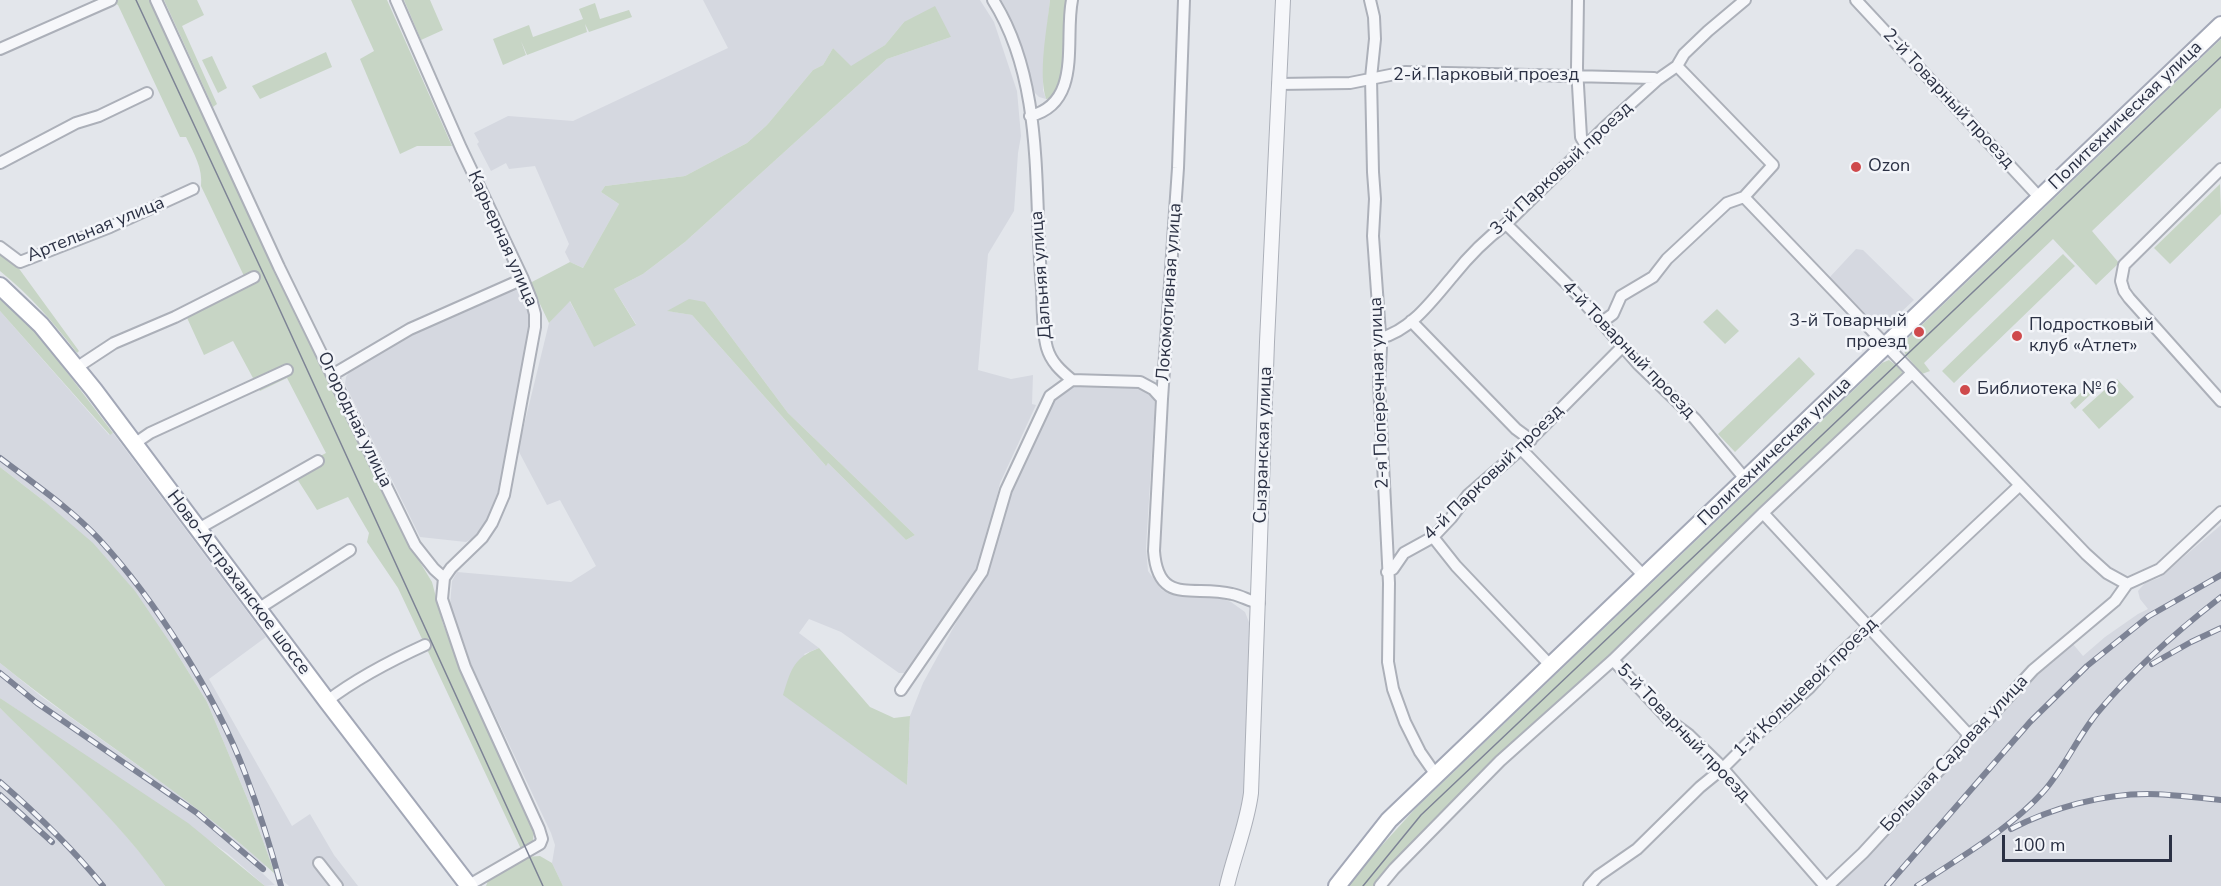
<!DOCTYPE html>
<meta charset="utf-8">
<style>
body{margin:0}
#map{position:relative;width:2221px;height:886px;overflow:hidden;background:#e3e6eb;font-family:"Nunito Sans",sans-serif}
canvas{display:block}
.scale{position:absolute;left:2002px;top:835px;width:170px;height:27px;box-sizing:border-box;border:3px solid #2b3144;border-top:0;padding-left:8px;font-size:18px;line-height:21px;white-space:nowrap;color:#2b3144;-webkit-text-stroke:4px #f3f5f9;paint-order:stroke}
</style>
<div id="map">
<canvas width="2221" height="886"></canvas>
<div class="scale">100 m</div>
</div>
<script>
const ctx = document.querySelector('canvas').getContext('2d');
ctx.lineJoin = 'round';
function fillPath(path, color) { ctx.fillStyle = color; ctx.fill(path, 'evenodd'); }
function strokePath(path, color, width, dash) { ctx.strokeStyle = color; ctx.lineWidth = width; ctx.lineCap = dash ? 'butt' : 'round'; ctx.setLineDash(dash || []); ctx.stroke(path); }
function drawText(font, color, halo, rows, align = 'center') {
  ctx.font = font + ' "Nunito Sans",sans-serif'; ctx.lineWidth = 5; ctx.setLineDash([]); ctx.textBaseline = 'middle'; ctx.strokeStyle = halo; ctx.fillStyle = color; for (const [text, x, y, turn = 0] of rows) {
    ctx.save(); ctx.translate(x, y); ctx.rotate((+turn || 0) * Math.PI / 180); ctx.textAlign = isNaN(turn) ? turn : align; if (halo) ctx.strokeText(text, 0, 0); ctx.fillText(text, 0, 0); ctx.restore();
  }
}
fillPath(new Path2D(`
 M 703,0 L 980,0 L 994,22 L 1017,91 L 1021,136 L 1018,153 L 1014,211 L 988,254 L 978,370 L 1011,379 L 1033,375 L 1032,404 L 1036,405 L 1000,483 L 984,551 L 973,575 L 906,673 L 899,673 L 841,632 L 809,619 L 799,633 L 819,648 L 804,654 L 907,785 L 910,716 L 923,683 L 963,610 L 985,575 L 1011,494 L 1052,402 L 1063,392 L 1076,385 L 1140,388 L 1150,394 L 1155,402 L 1146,548 L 1148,571 L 1162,590 L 1172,594 L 1220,598 L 1231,602 L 1245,612 L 1250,625 L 1246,787 L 1241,828 L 1227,857 L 1220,886 L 563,886 L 552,863 L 555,845 L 551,833 L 471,664 L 450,605 L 452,581 L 457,572 L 571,582 L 596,566 L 560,500 L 547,505 L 518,450 L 549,323 L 569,300 L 594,346 L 636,324 L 614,289 L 643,274 L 685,242 L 887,59 L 951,37 L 904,22 L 885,45 L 851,67 L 833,48 L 823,65 L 813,70 L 767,125 L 747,143 L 685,176 L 605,186 L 601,192 L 619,204 L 583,268 L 570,262 L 565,252 L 569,244 L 535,166 L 509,169 L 506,163 L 491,171 L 477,144 L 479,142 L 474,133 L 508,116 L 573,121 L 728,48 ZM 705,302 L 788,413 L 915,535 L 906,540 L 828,463 L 825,465 L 692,315 L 668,311 Z
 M 1001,0 L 1050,0 L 1044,58 L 1043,90 L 1046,99 L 1039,97 L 1032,90 L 1026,59 L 1007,10 Z
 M 1856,249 L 1863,250 L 1914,300 L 1885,327 L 1880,327 L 1829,278 Z
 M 516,285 L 524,288 L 529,299 L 531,326 L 494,511 L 477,536 L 466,542 L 420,537 L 345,384 L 346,377 L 350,370 L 389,344 Z
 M 0,311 L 109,435 L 113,433 L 266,637 L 209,679 L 292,826 L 310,814 L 334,855 L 358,886 L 289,886 L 275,874 L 250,805 L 207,702 L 173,647 L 44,501 L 0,467 Z
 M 2221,525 L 2221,886 L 1835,886 L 1968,745 L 1972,738 L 1985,730 L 2036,674 L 2073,644 L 2083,656 L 2105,637 L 2138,614 L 2148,609 L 2140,599 L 2138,591 L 2145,583 L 2159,578 Z
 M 0,663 L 42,697 L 199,809 L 266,865 L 261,872 L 275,885 L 265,886 L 227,853 L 0,698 Z
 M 0,708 L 103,809 L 147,861 L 165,886 L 0,886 Z`), '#d5d8e0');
fillPath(new Path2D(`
 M 115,0 L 150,0 L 412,549 L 432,582 L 443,624 L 461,669 L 534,831 L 533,841 L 521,849 L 398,588 L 367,542 L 369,533 L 348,497 L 317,510 L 292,471 L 326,453 L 287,378 L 260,391 L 233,341 L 204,355 L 183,309 L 240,280 L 244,276 L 201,186 C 203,168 194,154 186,137 L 180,137 L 118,5 L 112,2 Z
 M 164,0 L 197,0 L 204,15 L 182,26 L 217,104 L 213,107 Z
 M 351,0 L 387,0 L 452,146 L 417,146 L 400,154 L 360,59 L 374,51 Z
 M 404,0 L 430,0 L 443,30 L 421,40 Z
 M 1050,0 L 1068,0 C 1067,33 1069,69 1052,98 L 1046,99 C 1038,72 1047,29 1050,0 Z
 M 595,3 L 600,19 L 629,10 L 632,17 L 589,32 L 585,24 L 587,32 L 527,55 L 521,41 L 526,55 L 503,65 L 493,39 L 529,25 L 533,37 L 583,19 L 579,9 Z
 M 935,6 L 951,37 L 887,59 L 685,242 L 643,274 L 614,289 L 636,325 L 594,347 L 570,301 L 549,323 L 530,283 L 570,262 L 583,268 L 619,204 L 601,192 L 605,186 L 685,176 L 747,143 L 767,125 L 813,70 L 823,65 L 833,48 L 851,66 L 885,45 L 904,22 Z
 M 2221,39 L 2221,108 L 2092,231 L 2119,263 L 2096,285 L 2053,239 L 1924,363 L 1930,371 L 1922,374 L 1905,354 L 1903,343 Z
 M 326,52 L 332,67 L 260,99 L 252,86 Z
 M 212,56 L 227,88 L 218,93 L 202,60 Z
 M 2220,184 L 2221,214 L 2170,264 L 2154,248 Z
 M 0,251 L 12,259 L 79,351 L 77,353 C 53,322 31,296 0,271 Z
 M 2063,254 L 2075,266 L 1954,383 L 1942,371 Z
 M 0,297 L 35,330 L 113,433 L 110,435 L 0,311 Z
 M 689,299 L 705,302 L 788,413 L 915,535 L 906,540 L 828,463 L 826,466 L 692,315 L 667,311 Z
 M 1717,309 L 1739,331 L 1725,344 L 1703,322 Z
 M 1799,357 L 1815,374 L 1735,452 L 1718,434 Z
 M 1889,360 L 1902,370 L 1903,376 L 1680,589 L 1662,602 L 1612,655 L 1570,690 L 1524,734 L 1374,886 L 1349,886 L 1364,865 L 1415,809 L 1882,363 Z
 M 2117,379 L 2134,397 L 2099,429 L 2082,410 Z
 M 2086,388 L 2091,394 L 2075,409 L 2070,403 Z
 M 0,467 L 44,501 L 93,543 L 135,591 L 173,647 L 207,702 L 250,805 L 275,874 C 190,795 90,736 0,663 Z
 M 819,648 L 870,707 L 894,718 L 910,716 L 907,785 L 783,695 C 791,670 793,658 819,648 Z
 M 0,698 L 188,823 L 265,886 L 165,886 C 118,819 57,765 0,708 Z
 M 540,856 L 552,863 L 563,886 L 486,886 L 489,878 L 526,857 Z`), '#c7d5c5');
const minor = new Path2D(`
 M 156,0 L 279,267 L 415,545 L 434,569 L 444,578
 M 396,0 L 461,148 L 523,279 L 531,299 L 535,314 L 535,327 L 504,495 L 492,523 L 482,538 L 451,568 L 444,578 L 442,599 L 465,667 L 539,829 L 542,839 L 540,844 L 469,885
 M 993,0 C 1046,84 1033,194 1042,289 C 1043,308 1042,330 1047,348 C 1051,362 1061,371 1072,380
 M 1184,0 L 1178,168 L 1162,399 L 1154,551 C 1158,607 1195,584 1232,594 C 1242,596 1249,601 1259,603
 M 1370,0 L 1374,17 L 1375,39 L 1371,78 L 1373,172 L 1375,199 L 1373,236 L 1381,348 L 1379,383 L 1389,583 L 1388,662 L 1393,689 L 1405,722 L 1420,752 L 1436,775
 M 1578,0 L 1577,68 L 1581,137 L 1586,146
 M 1856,0 L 2040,198
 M 0,49 L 111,0
 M 1278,84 L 1350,83 L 1405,72 L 1654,78 L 1657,80
 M 1030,116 C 1083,103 1064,39 1072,0
 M 0,163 L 76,123 L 99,116 L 147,93
 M 2221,169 L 2124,265 L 2121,281 L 2124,291 L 2129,298 L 2221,401
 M 1744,197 L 2086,554 L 2107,573 L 2127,584
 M 1506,224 L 1572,289 L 1638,364 L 1695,419 L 1746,480
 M 0,247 L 20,262 L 110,227 L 193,189
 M 1411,321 L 1516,429 L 1531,440
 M 1602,322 L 1613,314 L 1621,296 L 1653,277 L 1667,259 L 1727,203 L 1744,197 L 1773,165 L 1677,66
 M 1380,338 C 1411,331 1434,298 1453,276 C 1468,257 1487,238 1506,224 L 1606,126 L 1657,80 L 1677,66 L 1684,54 L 1708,31 L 1745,0
 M 76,368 L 114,343 L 175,317 L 254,277
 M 332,375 L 410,329 L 523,279
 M 1072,380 L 1140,382 L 1153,389 L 1162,399
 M 134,444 L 150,433 L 287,370
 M 1521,449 L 1644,576
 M 1763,513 L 1968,734
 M 198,529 L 318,461
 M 1433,537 L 1456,566 L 1550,665
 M 1387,572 L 1393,569 L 1404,553 L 1433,537 L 1451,518 L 1468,495 L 1521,449 L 1623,346
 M 258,609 L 350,550
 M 1613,660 L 1670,721 L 1689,735 L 1718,763 L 1825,886
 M 901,690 L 982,572 L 1006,490 L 1050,396 L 1072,380
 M 327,701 C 357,678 390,661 425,645
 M 319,863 L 337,886
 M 1380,886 L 1394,869 L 1500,761 L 1613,660 L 1763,513 L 1912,373
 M 1589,886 L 1598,876 L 1637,849 L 1700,787 L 1722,769 L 1753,738 L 1809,688 L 1837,657 L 2020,485
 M 1828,886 L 1863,853 L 1965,742 L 1968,734 L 1981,727 L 2033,670 L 2115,601 L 2127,584 L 2160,569 L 2221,512`);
const tertiary = new Path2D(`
 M 1227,886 C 1234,855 1247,825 1251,793 L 1267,342 L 1283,0`);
const primary = new Path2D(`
 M 0,286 L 41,325 L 94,390 L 327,701 L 469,886
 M 1337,886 L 1389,820 L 2221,25`);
strokePath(minor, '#acb0b9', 14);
strokePath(tertiary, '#acb0b9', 16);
strokePath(primary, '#a3a8b7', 20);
strokePath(minor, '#f6f7fa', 10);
strokePath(tertiary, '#f6f7fa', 14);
strokePath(primary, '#fff', 16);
strokePath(new Path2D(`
 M 136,0 L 268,284 L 543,886
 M 1363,886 L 1421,815 L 2221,57`), '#7d8395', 1.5);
const rail = new Path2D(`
 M 0,458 C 33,483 70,508 99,539 C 156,601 215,694 245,773 C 259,810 271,848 281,886
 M 2152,664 L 2191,642 L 2221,628
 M 0,673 L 37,703 L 197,813 L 263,869
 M 0,782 C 37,814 72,848 103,886
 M 0,795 L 52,842
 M 2011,829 C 2052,808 2101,794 2148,794 C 2172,794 2197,798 2221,800
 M 1887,886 L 2030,722 L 2087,666 L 2149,616 L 2221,575
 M 1917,886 C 1960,857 2009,830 2044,791 C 2065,767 2078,736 2098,712 C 2134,669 2177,631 2221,597`);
strokePath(rail, '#7d8395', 6);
strokePath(rail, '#f3f5f9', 4, [11]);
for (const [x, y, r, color] of [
 [1856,167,6,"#cf4a4c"],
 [1919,332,6,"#cf4a4c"],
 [2017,336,6,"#cf4a4c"],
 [1965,390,6,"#cf4a4c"]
]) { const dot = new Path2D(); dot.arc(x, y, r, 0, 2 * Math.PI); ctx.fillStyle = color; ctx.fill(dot); strokePath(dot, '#f3f5f9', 2); }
drawText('18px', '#2b3144', '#f3f5f9', [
 ["2-й Парковый проезд",1486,76],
 ["2-й Товарный проезд",1948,99,47],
 ["Политехническая улица",2126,116,-44],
 ["3-й Парковый проезд",1562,169,-43],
 ["Артельная улица",96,230,-22],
 ["Карьерная улица",502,239,66],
 ["Дальняя улица",1042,275,-94],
 ["Локомотивная улица",1170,292,-86],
 ["4-й Товарный проезд",1628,350,46],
 ["2-я Поперечная улица",1380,393,-92],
 ["Огородная улица",354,420,64],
 ["Сызранская улица",1264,445,-88],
 ["Политехническая улица",1775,452,-44],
 ["4-й Парковый проезд",1494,473,-44],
 ["Ново-Астраханское шоссе",238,583,53],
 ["1-й Кольцевой проезд",1806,688,-44],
 ["5-й Товарный проезд",1683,733,46],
 ["Большая Садовая улица",1955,754,-47]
]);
drawText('18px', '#2b3144', '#f3f5f9', [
 ["Ozon",1868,167],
 ["3-й Товарный",1907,322,"right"],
 ["проезд",1907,343,"right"],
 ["Подростковый",2029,326],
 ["клуб «Атлет»",2029,347],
 ["Библиотека № 6",1977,390]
], 'left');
</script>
